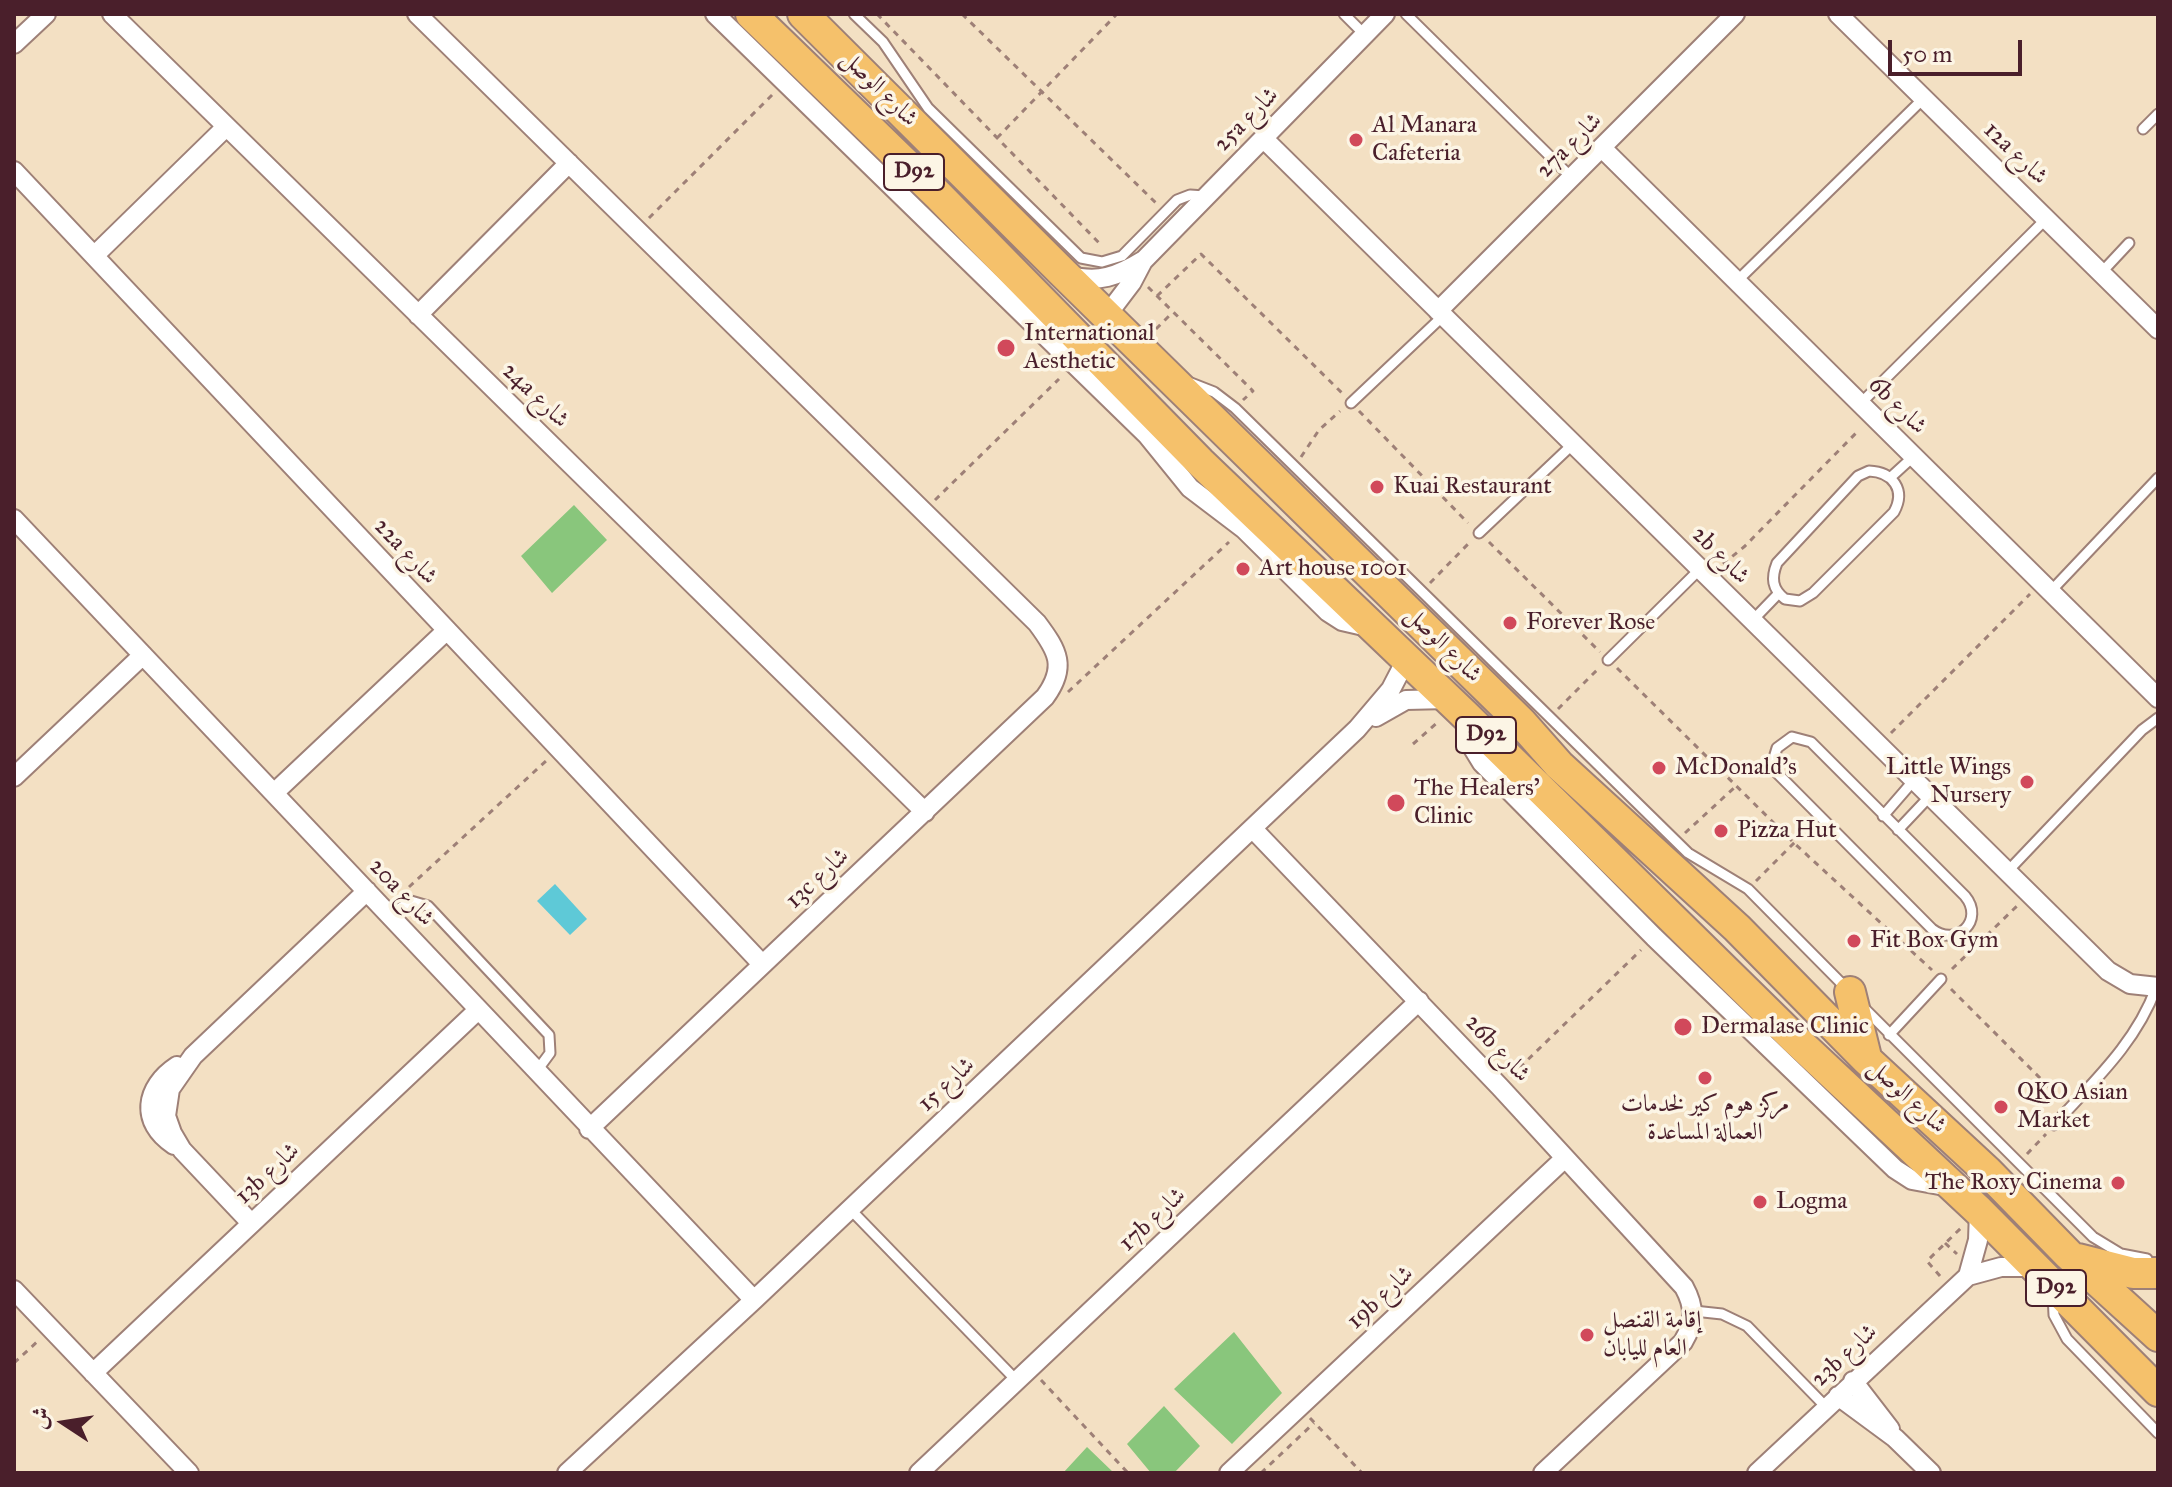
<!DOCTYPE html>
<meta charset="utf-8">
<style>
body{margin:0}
#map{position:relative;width:2172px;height:1487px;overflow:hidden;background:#f3e0c3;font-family:"IM FELL Great Primer",Amiri,serif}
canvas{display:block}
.frame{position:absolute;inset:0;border:16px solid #4a1f2b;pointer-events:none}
.north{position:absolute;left:24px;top:1383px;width:80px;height:80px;-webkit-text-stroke:6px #fcf5e5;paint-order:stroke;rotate:282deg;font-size:22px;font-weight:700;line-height:32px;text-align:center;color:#4a1f2b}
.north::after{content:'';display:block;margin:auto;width:28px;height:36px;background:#4a1f2b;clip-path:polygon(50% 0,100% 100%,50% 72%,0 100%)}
.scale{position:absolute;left:1888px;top:40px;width:134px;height:36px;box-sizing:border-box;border:4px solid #4a1f2b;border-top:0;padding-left:10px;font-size:24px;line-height:28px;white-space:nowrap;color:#4a1f2b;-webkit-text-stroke:6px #fcf5e5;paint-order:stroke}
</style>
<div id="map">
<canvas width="2172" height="1487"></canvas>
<div class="frame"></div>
<div class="north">ش</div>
<div class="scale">50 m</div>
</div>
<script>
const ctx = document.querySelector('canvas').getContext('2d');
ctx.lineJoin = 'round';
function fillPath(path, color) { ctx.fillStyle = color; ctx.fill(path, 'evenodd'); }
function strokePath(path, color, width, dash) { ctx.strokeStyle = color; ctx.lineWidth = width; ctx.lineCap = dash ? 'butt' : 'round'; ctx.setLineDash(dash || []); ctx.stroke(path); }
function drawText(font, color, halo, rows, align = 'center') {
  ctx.font = font + ' "IM FELL Great Primer",Amiri,serif'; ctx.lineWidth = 7; ctx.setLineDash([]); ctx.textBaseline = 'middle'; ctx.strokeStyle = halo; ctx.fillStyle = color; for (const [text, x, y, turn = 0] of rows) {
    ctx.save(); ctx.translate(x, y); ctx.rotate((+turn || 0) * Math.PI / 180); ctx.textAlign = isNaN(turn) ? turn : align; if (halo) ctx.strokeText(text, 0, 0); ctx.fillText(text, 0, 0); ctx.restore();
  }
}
fillPath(new Path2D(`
 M 574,505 L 607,540 L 552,593 L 521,556 Z
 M 1234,1332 L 1282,1393 L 1232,1444 L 1174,1389 Z
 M 1164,1406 L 1200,1446 L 1174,1473 L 1151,1473 L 1127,1444 Z
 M 1087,1447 L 1114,1473 L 1063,1473 Z`), '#89c67c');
fillPath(new Path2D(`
 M 555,884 L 587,919 L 570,935 L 537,901 Z`), '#5ec9d7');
const service = new Path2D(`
 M 854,14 L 883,42 L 928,108 L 1081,258 L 1102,262 L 1122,256 L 1177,200 L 1190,195 L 1205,196
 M 1344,14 L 1365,35
 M 1406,14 L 1571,177
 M 2143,129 L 2158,114
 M 2101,273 L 2129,243
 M 1737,281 L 1923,99
 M 1191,383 L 1214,392 L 1235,408 L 1688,853 L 1748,889 L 1847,989
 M 1351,403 L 1443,316
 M 1861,403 L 2047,218
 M 1869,471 C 1893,472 1906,490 1894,512 L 1813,593 L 1800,601 L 1785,599 C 1772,589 1771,578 1777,563 L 1858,476 Z
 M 1891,477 L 1914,456
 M 1479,533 L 1573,444
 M 2050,592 L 2158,478
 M 1752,621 L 1778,594
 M 1608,660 L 1700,569
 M 1792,737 L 1811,742 L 1965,896 C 1985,920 1957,948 1932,929 L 1777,773 L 1773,761 L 1777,748 Z
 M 1883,816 L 1915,779
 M 1898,830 L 1931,795
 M 2007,872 L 2142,730 L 2158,718
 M 389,915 L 411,901 L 428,906 L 549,1035 L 550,1053 L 536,1072
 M 1865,1009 L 2093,1237 L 2121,1254 L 2147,1259
 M 1889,1035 L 1941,979
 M 2054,1125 C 2093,1082 2136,1043 2156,988
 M 850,1209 L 1017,1381
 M 2053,1295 L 2054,1315 L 2067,1339 L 2158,1433
 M 1694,1311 L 1722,1314 L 1747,1326 L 1826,1407`);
const minor = new Path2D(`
 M 112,14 L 925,812
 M 417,14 L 1037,623 C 1058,651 1067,667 1045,697 L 589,1129
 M 715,14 L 1147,435 L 1190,488 L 1244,529 L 1328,612 L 1342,621 L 1368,627
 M 1838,14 L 2158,329
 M 14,44 L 46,14
 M 1263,138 L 2108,971 L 2130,984 L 2158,987
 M 1602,148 L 2158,698
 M 14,171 L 762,964
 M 95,255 L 226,127
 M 1068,275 C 1098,284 1118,276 1144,260 L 1385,14
 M 1438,311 L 1735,14
 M 418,315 L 569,163
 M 1107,315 L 1132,282 L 1143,261
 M 14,519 L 754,1300
 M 1376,717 L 1406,700 L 1448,699
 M 1466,718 L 1471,745 L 1482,763 L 1654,937 L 1895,1169 L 1912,1180 L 1950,1187
 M 14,777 L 143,655
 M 274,793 L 446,631
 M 1253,829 L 1500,1087 L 1684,1287 C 1695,1307 1695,1322 1683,1342 L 1543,1473
 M 174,1145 C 139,1122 145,1087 177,1066
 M 251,1223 L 182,1150 L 172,1133 L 166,1116 L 170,1089 L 193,1056 L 367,891
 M 1968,1276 L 1978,1240 L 1979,1211
 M 14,1290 L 189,1473
 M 93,1373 L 477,1011
 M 1853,1381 L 1890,1429
 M 1838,1396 L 1895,1438 L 1931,1473
 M 567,1473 L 754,1300 L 1357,729 L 1391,689 L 1406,660
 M 919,1473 L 1419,1001
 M 1229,1473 L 1565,1158
 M 1757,1473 L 1968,1276 L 2001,1267 L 2034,1267`);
const primary = new Path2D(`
 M 751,14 L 939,196 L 1200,462 L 1465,715 L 1796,1040 L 1979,1211 L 2158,1391
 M 803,14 L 1063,273 L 1521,722 L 1559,765 L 1737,928 L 1866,1059 L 1987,1171 L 2069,1255 L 2158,1336
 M 1850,992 L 1866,1057
 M 2078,1259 L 2133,1273 L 2158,1273`);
strokePath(service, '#9e8077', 13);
strokePath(minor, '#9e8077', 22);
strokePath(primary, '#9e8077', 34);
strokePath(new Path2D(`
 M 877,14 L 1102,246
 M 962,14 L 1157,204
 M 997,138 L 1117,14
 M 649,218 L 774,93
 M 1148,287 L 1253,391 L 1243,400
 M 1157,296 L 1201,254 L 1343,394
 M 1156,329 L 1173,312
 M 1359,411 L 1468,523
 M 1301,457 L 1319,430 L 1340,411
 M 935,500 L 1059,379
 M 1489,542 L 1600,652
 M 1723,564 L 1745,546 L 1859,430
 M 1430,583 L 1469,543
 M 1617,668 L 1794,843 L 1932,970
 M 1068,692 L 1229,542
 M 1558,709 L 1598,669
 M 1891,733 L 2030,594
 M 1413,744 L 1438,722
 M 1685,833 L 1735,787
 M 1756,881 L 1810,827
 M 409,887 L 547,760
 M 1952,969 L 2018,905
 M 1951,989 L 2059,1097
 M 1511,1076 L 1641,950
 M 2027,1154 L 2046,1134
 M 1945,1243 L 1957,1254
 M 1940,1276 L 1927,1261 L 1961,1228
 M 14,1363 L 38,1341
 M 1041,1380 L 1128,1473
 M 1310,1418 L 1362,1473
 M 1261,1473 L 1314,1423`), '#9e8077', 3, [6, 6]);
strokePath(service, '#fff', 9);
strokePath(minor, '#fff', 18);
strokePath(primary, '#f5c16b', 30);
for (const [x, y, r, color] of [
 [1356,140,8,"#d1495b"],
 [1006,348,10,"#d1495b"],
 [1377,487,8,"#d1495b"],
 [1243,569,8,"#d1495b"],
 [1510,623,8,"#d1495b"],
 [1659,768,8,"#d1495b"],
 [2027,782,8,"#d1495b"],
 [1396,803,10,"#d1495b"],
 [1721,831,8,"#d1495b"],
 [1854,941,8,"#d1495b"],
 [1683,1027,10,"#d1495b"],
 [1705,1078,8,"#d1495b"],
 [2001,1107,8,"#d1495b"],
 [2118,1183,8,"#d1495b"],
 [1760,1202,8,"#d1495b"],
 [1587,1335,8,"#d1495b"]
]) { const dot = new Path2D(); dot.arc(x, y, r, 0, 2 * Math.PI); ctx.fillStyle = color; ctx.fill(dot); strokePath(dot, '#fcf5e5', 3); }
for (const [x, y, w] of [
 [914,172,60],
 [1486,735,60],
 [2056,1288,60]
]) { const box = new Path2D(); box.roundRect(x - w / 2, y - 18, w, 36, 6); ctx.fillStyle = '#fcf5e5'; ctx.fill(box); strokePath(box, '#4a1f2b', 2); }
drawText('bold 22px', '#4a1f2b', null, [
 ["D92",914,172],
 ["D92",1486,735],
 ["D92",2056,1288]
]);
drawText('24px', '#4a1f2b', '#fcf5e5', [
 ["شارع الوصل",879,89,45],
 ["25a شارع",1247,120,-45],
 ["27a شارع",1570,146,-45],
 ["12a شارع",2015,154,44],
 ["24a شارع",535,396,44],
 ["6b شارع",1897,406,45],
 ["22a شارع",405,552,47],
 ["2b شارع",1720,556,45],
 ["شارع الوصل",1443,645,45],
 ["13c شارع",818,879,-43],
 ["20a شارع",401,893,47],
 ["26b شارع",1497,1049,47],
 ["شارع 15",947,1085,-43],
 ["شارع الوصل",1907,1097,43],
 ["13b شارع",268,1174,-43],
 ["17b شارع",1153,1220,-43],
 ["19b شارع",1381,1298,-43],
 ["23b شارع",1845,1356,-43]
]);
drawText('24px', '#4a1f2b', '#fcf5e5', [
 ["Al Manara",1372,126],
 ["Cafeteria",1372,154],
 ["International",1024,334],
 ["Aesthetic",1024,362],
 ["Kuai Restaurant",1393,487],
 ["Art house 1001",1259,569],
 ["Forever Rose",1526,623],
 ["McDonald's",1675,768],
 ["Little Wings",2011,768,"right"],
 ["Nursery",2011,796,"right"],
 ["The Healers’",1414,789],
 ["Clinic",1414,817],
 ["Pizza Hut",1737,831],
 ["Fit Box Gym",1870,941],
 ["Dermalase Clinic",1701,1027],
 ["QKO Asian",2017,1093],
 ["Market",2017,1121],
 ["مركز هوم كير لخدمات",1705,1105,"center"],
 ["العمالة المساعدة",1705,1133,"center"],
 ["The Roxy Cinema",2102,1183,"right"],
 ["Logma",1776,1202],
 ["إقامة القنصل",1603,1321],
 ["العام لليابان",1603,1349]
], 'left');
</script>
